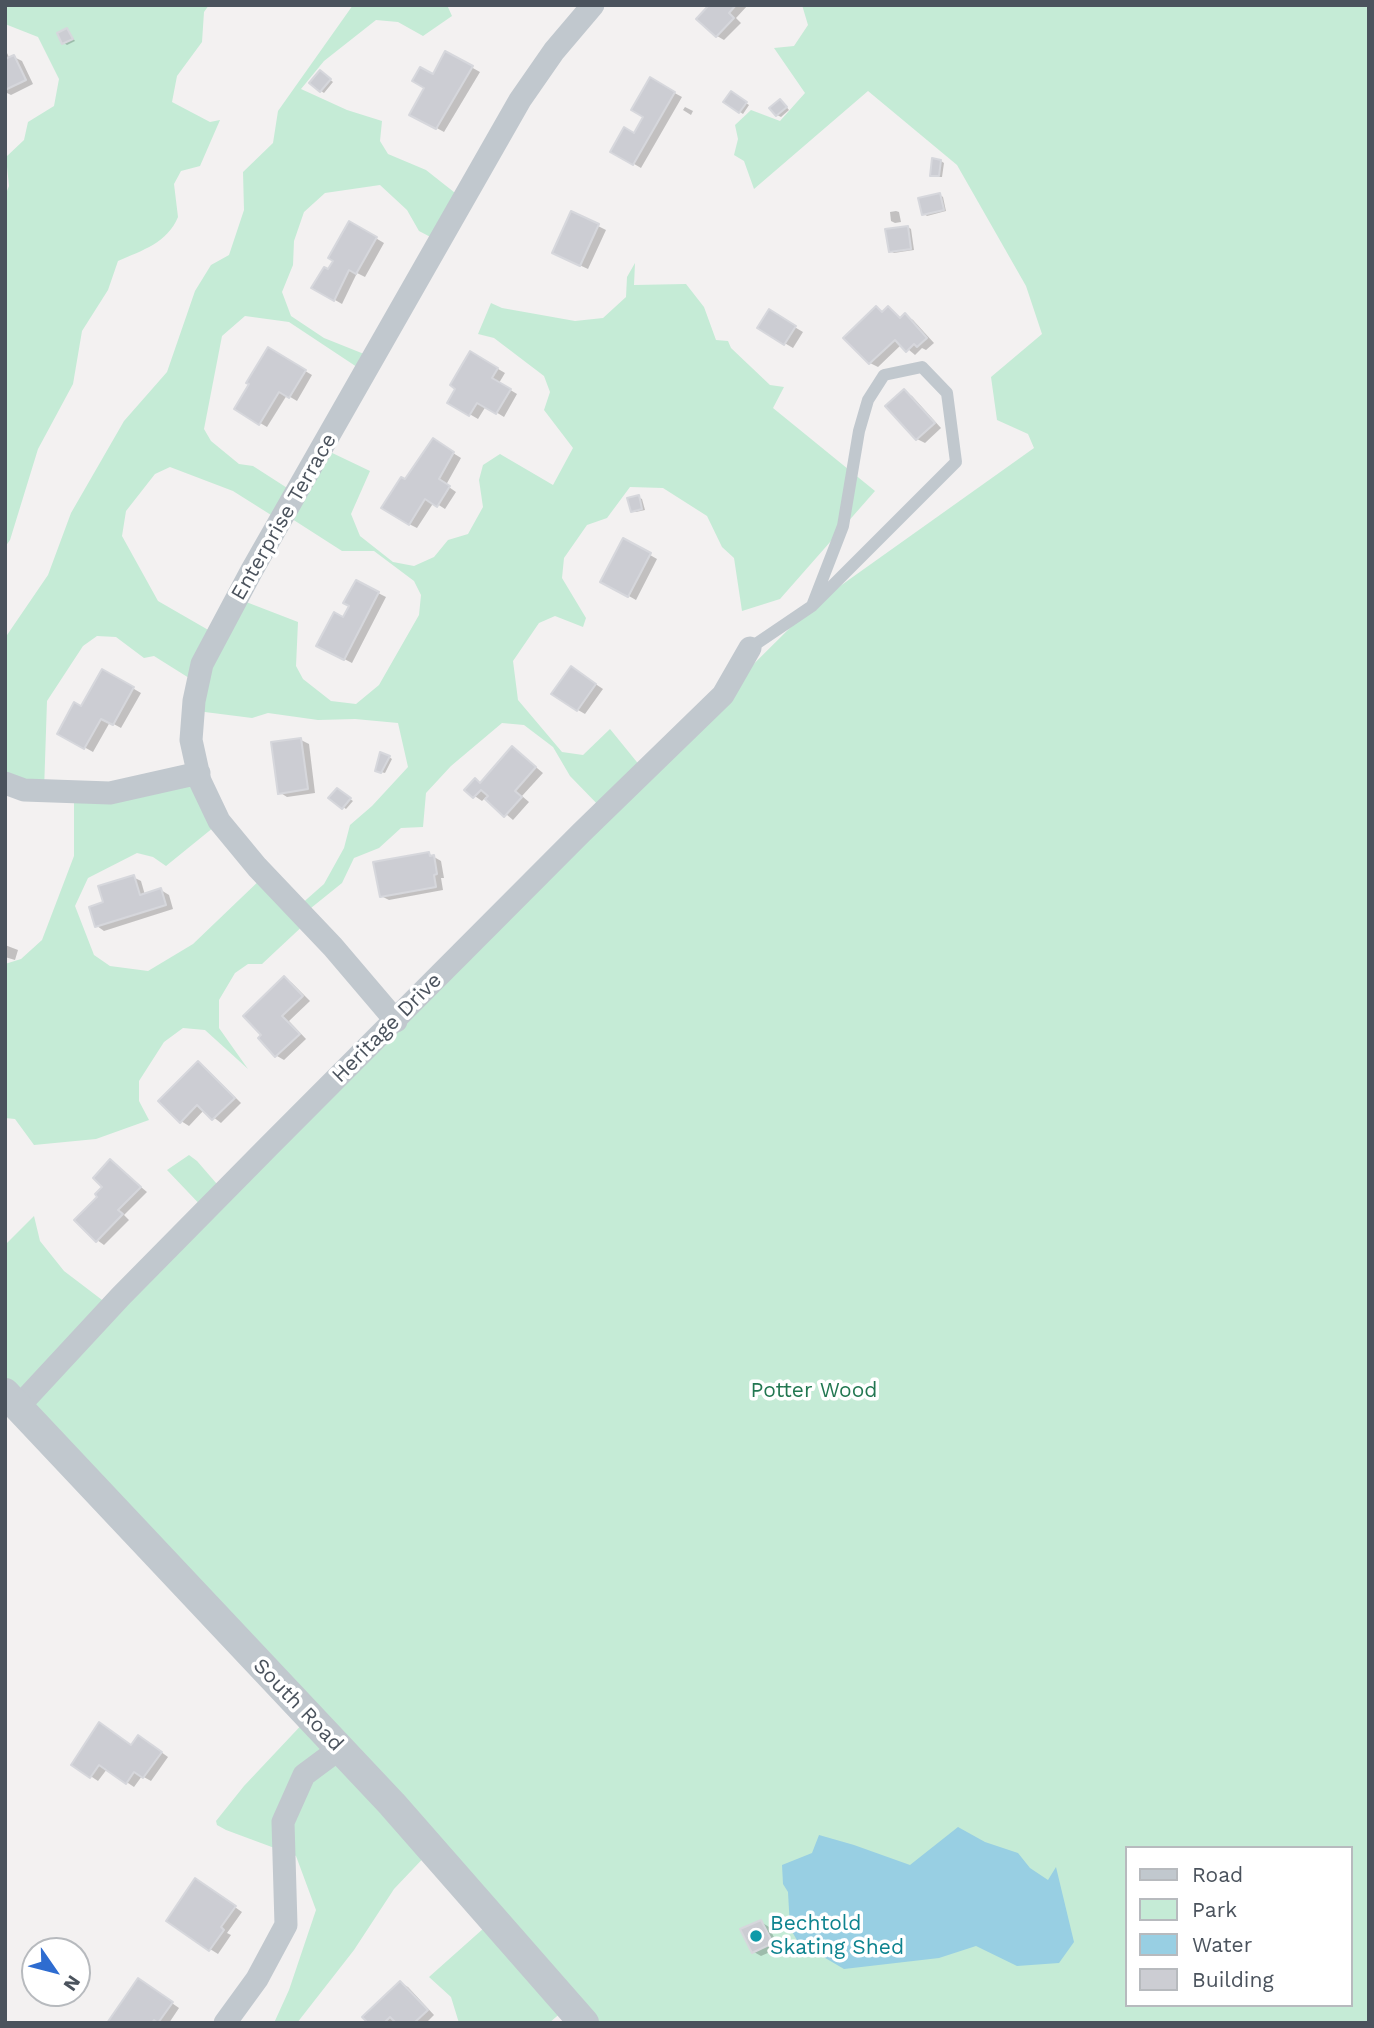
<!DOCTYPE html>
<style>
body{margin:0}
#map{position:relative;width:1374px;height:2028px;overflow:hidden;background:#f3f1f1;font-family:"Work Sans",sans-serif}
canvas{display:block}
.frame{position:absolute;inset:0;border:7px solid #4b535d;pointer-events:none}
.legend{position:absolute;left:1125px;top:1846px;width:228px;height:161px;box-sizing:border-box;background:#fff;border:2px solid #b7babe;margin:0;padding:9px 12px;list-style:none;font-size:21px;color:#4b535d}
.legend li{display:flex;align-items:center;gap:14px;height:35px}
.legend b{width:35px;border:2px solid #b7babe}
.north{position:absolute;left:21px;top:1937px;width:70px;height:70px;box-sizing:border-box;background:#fff;border:2px solid #b7babe;border-radius:50%;rotate:125deg;font-size:19px;font-weight:700;line-height:28px;text-align:center;color:#4b535d}
.north::after{content:'';display:block;margin:auto;width:24px;height:32px;background:#2e6cd0;clip-path:polygon(50% 0,100% 100%,50% 72%,0 100%)}
</style>
<div id="map">
<canvas width="1374" height="2028"></canvas>
<div class="frame"></div>
<ul class="legend">
<li><b style="height:9px;background:#c1c8ce"></b>Road</li>
<li><b style="height:19px;background:#c5ebd6"></b>Park</li>
<li><b style="height:19px;background:#98cfe3"></b>Water</li>
<li><b style="height:19px;background:#cccdd3"></b>Building</li>
</ul>
<div class="north">N</div>
</div>
<script>
const ctx = document.querySelector('canvas').getContext('2d');
ctx.lineJoin = 'round';
function fillPath(path, color) { ctx.fillStyle = color; ctx.fill(path, 'evenodd'); }
function strokePath(path, color, width, dash) { ctx.strokeStyle = color; ctx.lineWidth = width; ctx.lineCap = dash ? 'butt' : 'round'; ctx.setLineDash(dash || []); ctx.stroke(path); }
function drawText(font, color, halo, rows, align = 'center') {
  ctx.font = font + ' "Work Sans",sans-serif'; ctx.lineWidth = 7; ctx.setLineDash([]); ctx.textBaseline = 'middle'; ctx.strokeStyle = halo; ctx.fillStyle = color; for (const [text, x, y, turn = 0] of rows) {
    ctx.save(); ctx.translate(x, y); ctx.rotate((+turn || 0) * Math.PI / 180); ctx.textAlign = isNaN(turn) ? turn : align; if (halo) ctx.strokeText(text, 0, 0); ctx.fillText(text, 0, 0); ctx.restore();
  }
}
fillPath(new Path2D(`
 M 5,5 L 209,5 L 204,12 L 202,42 L 177,76 L 172,102 L 210,122 L 220,120 L 200,166 L 181,171 L 174,184 L 178,217 C 167,243 143,250 118,261 L 108,290 L 82,331 L 73,384 L 38,449 L 10,540 L 5,547 L 5,196 L 9,186 L 6,157 L 24,140 L 28,122 L 54,106 L 59,79 L 38,37 L 5,24 Z
 M 353,5 L 447,5 L 452,16 L 423,36 L 398,22 L 376,20 L 324,61 L 301,89 L 347,110 L 382,121 L 380,141 L 388,154 L 426,170 L 464,200 L 440,242 L 419,231 L 407,210 L 380,185 L 325,193 L 304,212 L 294,241 L 293,265 L 282,292 L 291,316 L 324,338 L 374,358 L 366,373 L 289,322 L 245,316 L 222,336 L 204,429 L 211,441 L 239,464 L 253,466 L 295,493 L 326,450 L 370,471 L 351,514 L 360,536 L 393,562 L 414,566 L 434,557 L 448,540 L 468,534 L 483,507 L 479,480 L 483,465 L 500,454 L 553,485 L 573,448 L 544,410 L 550,392 L 544,376 L 494,338 L 478,334 L 491,303 L 502,308 L 575,321 L 603,318 L 626,297 L 627,277 L 635,263 L 634,285 L 686,284 L 704,307 L 716,340 L 728,341 L 731,348 L 770,385 L 784,387 L 773,408 L 875,491 L 780,599 L 742,611 L 734,558 L 722,547 L 707,516 L 663,488 L 630,487 L 607,518 L 587,525 L 564,558 L 562,578 L 586,618 L 583,627 L 555,616 L 539,623 L 513,661 L 518,700 L 562,752 L 583,755 L 610,729 L 645,772 L 812,606 L 1034,448 L 1028,434 L 997,420 L 991,377 L 1042,334 L 1026,286 L 957,165 L 868,91 L 754,189 L 744,161 L 734,155 L 738,139 L 735,125 L 751,110 L 780,121 L 805,93 L 774,48 L 794,46 L 808,25 L 802,5 L 1369,5 L 1369,2023 L 585,2023 L 570,2005 L 549,2023 L 459,2023 L 451,1997 L 429,1977 L 493,1920 L 431,1850 L 394,1889 L 354,1950 L 297,2023 L 274,2023 L 289,1990 L 316,1910 L 296,1856 L 226,1830 L 217,1825 L 216,1821 L 244,1786 L 308,1718 L 5,1391 L 5,1245 L 34,1216 L 40,1241 L 64,1271 L 110,1306 L 207,1212 L 167,1170 L 189,1155 L 197,1161 L 223,1191 L 604,811 L 570,776 L 553,747 L 524,725 L 502,723 L 451,766 L 426,793 L 423,827 L 401,828 L 379,848 L 354,858 L 342,883 L 311,908 L 308,921 L 262,964 L 248,964 L 235,973 L 219,1000 L 219,1028 L 248,1069 L 205,1030 L 183,1028 L 164,1042 L 139,1081 L 139,1101 L 149,1120 L 96,1139 L 34,1145 L 15,1119 L 5,1118 L 5,964 L 21,959 L 42,940 L 74,856 L 74,796 L 193,775 L 219,823 L 166,866 L 153,857 L 137,853 L 88,878 L 75,906 L 94,955 L 110,966 L 148,971 L 193,944 L 264,876 L 299,906 L 324,884 L 344,848 L 350,825 L 372,806 L 408,767 L 398,723 L 355,719 L 318,720 L 268,713 L 252,718 L 197,711 L 197,683 L 154,656 L 144,658 L 116,637 L 97,636 L 83,646 L 47,701 L 44,791 L 5,783 L 5,638 L 48,575 L 71,513 L 124,421 L 167,372 L 195,291 L 211,265 L 229,255 L 244,210 L 243,172 L 273,143 L 278,111 ZM 170,467 L 233,491 L 279,520 L 289,517 L 342,551 L 374,551 L 414,581 L 421,595 L 419,615 L 379,685 L 356,704 L 331,701 L 303,679 L 296,666 L 298,622 L 241,600 L 217,635 L 158,601 L 122,536 L 126,511 L 155,474 ZM 1127,1848 L 1351,1848 L 1351,2005 L 1127,2005 Z`), '#c5ebd6');
fillPath(new Path2D(`
 M 958,1827 L 985,1842 L 1018,1853 L 1030,1868 L 1048,1880 L 1056,1867 L 1074,1942 L 1059,1963 L 1017,1966 L 976,1946 L 939,1958 L 844,1969 L 798,1942 L 790,1928 L 788,1892 L 783,1884 L 782,1865 L 812,1853 L 819,1835 L 854,1845 L 910,1865 Z`), '#98cfe3');
fillPath(new Path2D(`
 M 711,5 L 748,5 L 736,18 L 741,23 L 724,40 L 717,36 Z
 M 67,30 L 75,41 L 67,45 L 64,43 Z
 M 5,49 L 10,59 L 14,57 L 22,61 L 33,84 L 11,95 L 5,92 Z
 M 446,53 L 480,72 L 444,132 L 411,114 Z
 M 323,74 L 333,82 L 324,93 L 321,91 Z
 M 651,80 L 682,97 L 641,168 L 612,151 L 634,135 L 645,117 Z
 M 731,93 L 749,105 L 743,114 L 725,102 Z
 M 783,103 L 789,110 L 781,117 L 777,115 Z
 M 685,107 L 693,111 L 691,115 L 683,110 Z
 M 941,161 L 944,163 L 942,177 L 935,177 L 932,175 Z
 M 940,195 L 943,197 L 946,211 L 927,216 L 924,214 Z
 M 896,211 L 899,212 L 901,222 L 895,223 L 891,221 L 890,212 Z
 M 572,213 L 606,230 L 588,269 L 562,257 Z
 M 350,223 L 384,243 L 365,277 L 357,273 L 342,304 L 314,288 L 329,271 Z
 M 908,227 L 911,229 L 914,250 L 894,253 L 890,251 Z
 M 876,308 L 884,312 L 889,309 L 902,319 L 905,315 L 913,320 L 934,343 L 926,350 L 922,348 L 915,355 L 902,344 L 878,367 L 870,363 L 846,338 Z
 M 769,312 L 803,332 L 793,348 L 759,328 Z
 M 268,349 L 312,375 L 297,401 L 287,395 L 267,427 L 236,409 Z
 M 471,353 L 505,373 L 499,383 L 517,394 L 504,417 L 486,406 L 478,419 L 449,402 Z
 M 904,391 L 912,396 L 941,428 L 925,443 L 917,439 Z
 M 434,441 L 461,458 L 446,485 L 456,492 L 445,509 L 434,502 L 417,528 L 409,524 L 406,482 Z
 M 638,497 L 642,499 L 645,510 L 636,512 L 633,511 Z
 M 624,540 L 657,559 L 636,600 L 602,581 Z
 M 378,593 L 386,597 L 352,663 L 319,646 L 344,620 Z
 M 103,671 L 141,693 L 121,728 L 110,722 L 93,752 L 59,733 L 82,708 Z
 M 579,673 L 603,689 L 585,714 L 578,710 Z
 M 301,740 L 309,744 L 315,793 L 287,797 L 279,792 Z
 M 513,748 L 543,773 L 522,796 L 529,802 L 513,820 L 486,797 L 482,801 L 466,790 L 482,784 Z
 M 389,757 L 392,759 L 385,773 L 381,772 Z
 M 340,792 L 353,801 L 346,809 L 331,798 Z
 M 429,854 L 441,861 L 444,878 L 441,878 L 443,890 L 389,900 L 381,896 Z
 M 133,877 L 141,881 L 145,895 L 161,890 L 169,895 L 173,909 L 104,931 L 97,926 L 105,904 Z
 M 5,945 L 18,950 L 15,960 L 5,957 Z
 M 285,978 L 292,983 L 310,1001 L 289,1021 L 306,1039 L 284,1060 L 277,1056 L 260,1038 Z
 M 198,1063 L 206,1068 L 241,1103 L 221,1123 L 204,1110 L 189,1126 L 181,1121 Z
 M 111,1162 L 147,1192 L 124,1215 L 129,1220 L 104,1245 L 97,1240 L 99,1197 L 104,1187 Z
 M 146,1741 L 168,1757 L 151,1781 L 142,1776 L 134,1787 L 107,1769 L 98,1781 L 74,1765 Z
 M 203,1885 L 242,1912 L 227,1933 L 231,1935 L 218,1954 L 210,1949 Z
 M 761,1922 L 769,1927 L 779,1948 L 761,1956 L 754,1952 Z
 M 400,1983 L 408,1987 L 434,2015 L 426,2023 L 370,2023 Z
 M 146,1985 L 179,2008 L 169,2023 L 109,2023 Z`), '#0003');
const building = new Path2D(`
 M 709,5 L 736,5 L 729,13 L 734,18 L 716,37 L 696,19 Z
 M 67,28 L 73,39 L 62,44 L 57,33 Z
 M 445,51 L 473,66 L 436,129 L 409,115 L 424,88 L 412,81 L 420,67 L 433,74 Z
 M 14,55 L 26,80 L 5,90 L 5,59 Z
 M 320,70 L 331,79 L 320,92 L 309,83 Z
 M 650,77 L 675,92 L 633,165 L 610,152 L 624,127 L 634,133 L 643,117 L 631,110 Z
 M 731,91 L 747,102 L 739,113 L 723,102 Z
 M 780,99 L 787,107 L 776,116 L 769,108 Z
 M 932,158 L 941,160 L 939,176 L 930,176 Z
 M 940,193 L 944,210 L 922,215 L 918,198 Z
 M 571,211 L 599,224 L 580,266 L 552,253 Z
 M 349,221 L 377,237 L 356,274 L 349,270 L 334,301 L 311,288 L 324,267 L 328,269 L 333,261 L 328,258 Z
 M 908,226 L 911,249 L 889,252 L 885,229 Z
 M 876,306 L 882,312 L 888,306 L 900,318 L 905,313 L 927,338 L 917,347 L 914,344 L 906,352 L 895,340 L 869,364 L 843,338 Z
 M 769,309 L 796,326 L 784,345 L 757,328 Z
 M 268,347 L 306,370 L 289,398 L 279,392 L 259,425 L 234,409 L 249,384 L 246,383 Z
 M 470,351 L 498,368 L 492,378 L 511,389 L 496,414 L 477,403 L 469,416 L 447,403 L 455,389 L 450,385 Z
 M 904,389 L 935,423 L 916,440 L 885,406 Z
 M 433,438 L 454,452 L 439,479 L 450,486 L 437,507 L 425,499 L 409,525 L 381,508 L 401,477 L 405,479 Z
 M 639,495 L 642,509 L 631,512 L 627,498 Z
 M 623,538 L 651,553 L 628,597 L 600,582 Z
 M 356,580 L 379,592 L 344,660 L 316,646 L 334,612 L 343,617 L 349,606 L 343,603 Z
 M 571,666 L 596,684 L 577,711 L 551,694 Z
 M 102,669 L 134,687 L 113,725 L 101,719 L 84,749 L 57,734 L 74,702 L 81,706 Z
 M 301,738 L 308,789 L 278,794 L 271,742 Z
 M 512,746 L 536,767 L 515,791 L 522,797 L 504,817 L 485,799 L 488,796 L 481,790 L 473,798 L 464,790 L 475,778 L 480,783 Z
 M 380,752 L 390,756 L 381,773 L 375,771 Z
 M 337,788 L 351,798 L 342,809 L 328,798 Z
 M 429,852 L 430,856 L 434,855 L 437,874 L 434,875 L 436,887 L 380,897 L 373,862 Z
 M 134,875 L 140,895 L 161,888 L 166,905 L 95,927 L 89,907 L 103,902 L 98,886 Z
 M 284,976 L 303,996 L 282,1016 L 300,1034 L 275,1057 L 258,1038 L 261,1035 L 243,1016 Z
 M 198,1061 L 235,1098 L 212,1120 L 197,1105 L 180,1123 L 158,1101 Z
 M 110,1159 L 141,1187 L 118,1210 L 123,1214 L 96,1242 L 74,1220 L 97,1197 L 95,1194 L 102,1187 L 93,1178 Z
 M 99,1722 L 131,1745 L 138,1735 L 162,1752 L 143,1778 L 134,1772 L 126,1784 L 99,1765 L 90,1778 L 71,1765 Z
 M 195,1878 L 236,1906 L 221,1927 L 224,1930 L 209,1951 L 166,1921 Z
 M 761,1920 L 773,1943 L 752,1953 L 740,1929 Z
 M 138,1978 L 173,2002 L 158,2023 L 154,2020 L 152,2023 L 107,2023 Z
 M 400,1981 L 428,2010 L 414,2023 L 396,2023 L 390,2017 L 384,2023 L 368,2023 L 362,2017 Z`);
fillPath(building, '#cccdd3');
strokePath(building, '#d6d7dc', 2);
strokePath(new Path2D(`
 M 750,648 L 812,606 L 956,462 L 947,393 L 922,367 L 884,375 L 868,400 L 859,431 L 843,526 L 812,606`), '#c1c8ce', 12);
strokePath(new Path2D(`
 M 5,783 L 24,790 L 110,793 L 199,773
 M 396,1021 L 333,947 L 257,867 L 219,821 L 200,781 L 191,740 L 194,701 L 202,664 L 252,570 L 520,100 L 554,51 L 593,5
 M 19,1406 L 121,1296 L 268,1147 L 581,833 L 723,695 L 750,648
 M 225,2023 L 257,1979 L 286,1925 L 283,1822 L 304,1775 L 339,1749`), '#c1c8ce', 23);
strokePath(new Path2D(`
 M 5,1393 L 392,1804 L 584,2023`), '#c1c8ce', 30);
for (const [x, y, r, color] of [
 [756,1936,7,"#0f9aa8"]
]) { const dot = new Path2D(); dot.arc(x, y, r, 0, 2 * Math.PI); ctx.fillStyle = color; ctx.fill(dot); strokePath(dot, '#fff', 2.5); }
drawText('21px', '#4b535d', '#fff', [
 ["Enterprise Terrace",284,517,-60],
 ["Heritage Drive",387,1028,-45],
 ["South Road",298,1705,46]
]);
drawText('21px', '#227751', '#fff', [
 ["Potter Wood",814,1391]
]);
drawText('21px', '#0d838f', '#fff', [
 ["Bechtold",770,1924],
 ["Skating Shed",770,1948]
], 'left');
</script>
